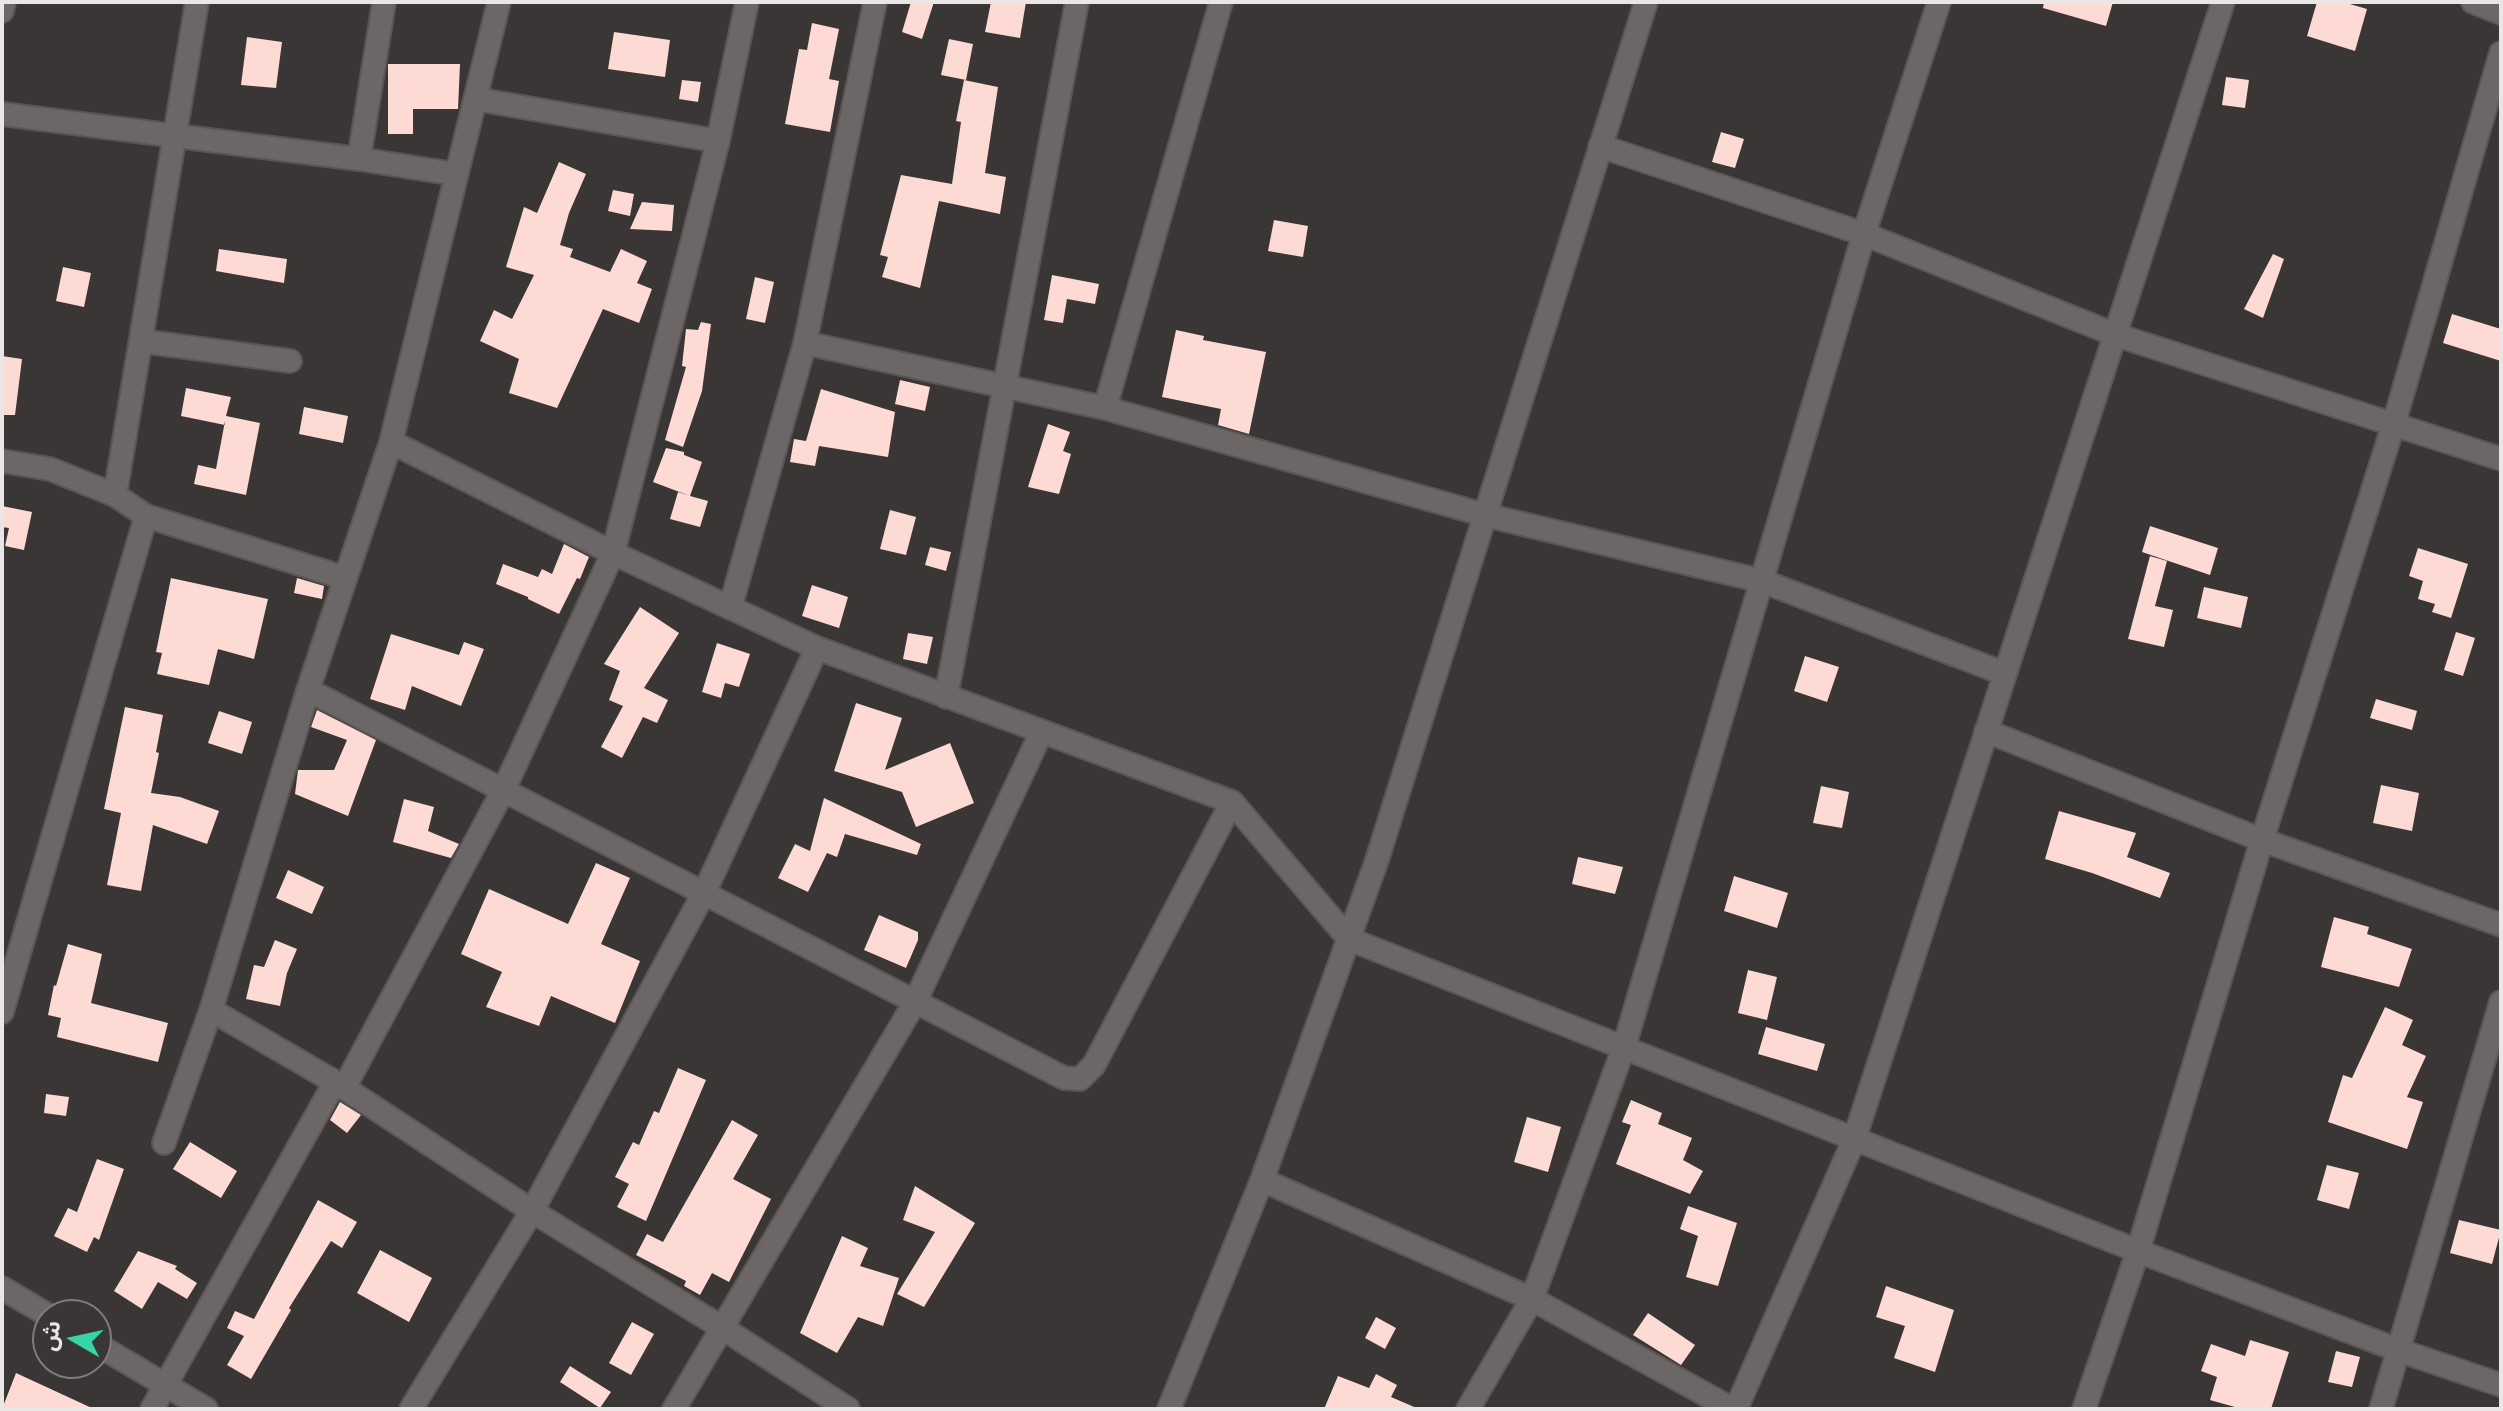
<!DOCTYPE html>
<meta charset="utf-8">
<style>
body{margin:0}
#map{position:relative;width:2503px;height:1411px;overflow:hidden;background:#3a3635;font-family:"Archivo Narrow","Noto Sans Arabic",sans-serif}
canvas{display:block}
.frame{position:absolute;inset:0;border:4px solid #e9e6e5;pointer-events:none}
.north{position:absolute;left:32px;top:1299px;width:80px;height:80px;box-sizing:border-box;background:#3a3635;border:2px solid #807c7b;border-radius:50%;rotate:279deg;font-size:22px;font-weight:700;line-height:32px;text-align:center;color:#e9e6e5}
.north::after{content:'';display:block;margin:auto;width:28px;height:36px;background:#37d4a6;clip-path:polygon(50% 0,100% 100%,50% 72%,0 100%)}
</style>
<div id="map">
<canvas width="2503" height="1411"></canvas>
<div class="frame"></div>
<div class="north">ش</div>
</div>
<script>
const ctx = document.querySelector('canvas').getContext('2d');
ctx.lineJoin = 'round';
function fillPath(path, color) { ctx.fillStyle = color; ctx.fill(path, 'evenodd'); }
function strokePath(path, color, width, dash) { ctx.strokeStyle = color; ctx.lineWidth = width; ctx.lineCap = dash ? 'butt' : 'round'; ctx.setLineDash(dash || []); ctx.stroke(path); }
fillPath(new Path2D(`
 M 911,2 L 934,2 L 922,39 L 902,32 Z
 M 991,2 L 1026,2 L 1020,38 L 985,32 Z
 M 2044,2 L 2113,2 L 2106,26 L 2043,8 Z
 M 2317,2 L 2343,2 L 2367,9 L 2355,51 L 2307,36 Z
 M 812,23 L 839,29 L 829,79 L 839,81 L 830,132 L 785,124 L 799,49 L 807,50 Z
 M 614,32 L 670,40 L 665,77 L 608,69 Z
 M 247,37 L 282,42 L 276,88 L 241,85 Z
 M 949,39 L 973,44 L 966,80 L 941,75 Z
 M 388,64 L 460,64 L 458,109 L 413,109 L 413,134 L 388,134 Z
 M 2226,77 L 2249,80 L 2245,108 L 2222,105 Z
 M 682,80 L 701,82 L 698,102 L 679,99 Z
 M 964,80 L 998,87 L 985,173 L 1006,177 L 1000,214 L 939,201 L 920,288 L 882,277 L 888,257 L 880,255 L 901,175 L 952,184 L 961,122 L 956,121 Z
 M 1721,132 L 1744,139 L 1735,168 L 1712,162 Z
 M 559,162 L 586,174 L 569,213 L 560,245 L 573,249 L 570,257 L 610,272 L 621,249 L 647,261 L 637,283 L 652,289 L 639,323 L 603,309 L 557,408 L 509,393 L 519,359 L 480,341 L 494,310 L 512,319 L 534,275 L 506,267 L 524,207 L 537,213 Z
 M 613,190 L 634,194 L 630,216 L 608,211 Z
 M 642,202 L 674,205 L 672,231 L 630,229 Z
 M 1274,220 L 1308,226 L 1303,257 L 1268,251 Z
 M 219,249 L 287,259 L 284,283 L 216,271 Z
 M 2273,254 L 2284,259 L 2263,318 L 2244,309 Z
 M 63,267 L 91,273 L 84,307 L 56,301 Z
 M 1052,275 L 1099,284 L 1095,304 L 1067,299 L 1063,323 L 1044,320 Z
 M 755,277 L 774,282 L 765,323 L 746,319 Z
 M 2452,314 L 2501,329 L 2501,361 L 2443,343 Z
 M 701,322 L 711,324 L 702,391 L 683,447 L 665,440 L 686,367 L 682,366 L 686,329 L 698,330 Z
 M 1176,330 L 1204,336 L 1203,340 L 1266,352 L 1249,434 L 1218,425 L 1221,409 L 1162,397 Z
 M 2,356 L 22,359 L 15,415 L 2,415 Z
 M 900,380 L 930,387 L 925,411 L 895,404 Z
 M 186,388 L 231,397 L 226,416 L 260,423 L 246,495 L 194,484 L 198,465 L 216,469 L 225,421 L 225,425 L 181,416 Z
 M 821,389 L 895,412 L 888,457 L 819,446 L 815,466 L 790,462 L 794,439 L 806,441 Z
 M 304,407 L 348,416 L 343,443 L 299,434 Z
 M 1048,424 L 1070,432 L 1063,451 L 1071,454 L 1059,494 L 1028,487 Z
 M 666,448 L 684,452 L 684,455 L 702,462 L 690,496 L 708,501 L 700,527 L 670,519 L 678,492 L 690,496 L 653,482 Z
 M 2,506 L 32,512 L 24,550 L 5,546 L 9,528 L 2,527 Z
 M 890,510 L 916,517 L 906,555 L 880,549 Z
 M 2150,526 L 2218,548 L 2210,575 L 2142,552 Z
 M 564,544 L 589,557 L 580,579 L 577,578 L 559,614 L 528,599 L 528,597 L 496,584 L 503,564 L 538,577 L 542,569 L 552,574 Z
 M 930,547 L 951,552 L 946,571 L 925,565 Z
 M 2418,548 L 2468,564 L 2451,618 L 2432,612 L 2435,604 L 2418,599 L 2423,581 L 2409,576 Z
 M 2150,556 L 2167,561 L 2155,606 L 2173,610 L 2164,647 L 2128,639 Z
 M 171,578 L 268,599 L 254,659 L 218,649 L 209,685 L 157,674 L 162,653 L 156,652 Z
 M 297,578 L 324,586 L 322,599 L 294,593 Z
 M 812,585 L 848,597 L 839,628 L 802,616 Z
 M 2204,587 L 2248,597 L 2241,628 L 2197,618 Z
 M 640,607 L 679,633 L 644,688 L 668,700 L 657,723 L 643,717 L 622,758 L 601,747 L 623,706 L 609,700 L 620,671 L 604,664 Z
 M 2456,632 L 2475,638 L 2463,676 L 2444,670 Z
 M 908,633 L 933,637 L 927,664 L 903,659 Z
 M 391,634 L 459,655 L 464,642 L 484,649 L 461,706 L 412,686 L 405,710 L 370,699 Z
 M 717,643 L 750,654 L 739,687 L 725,683 L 721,698 L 702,692 Z
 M 1805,656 L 1839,667 L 1827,702 L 1794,691 Z
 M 2376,699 L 2417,711 L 2412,730 L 2370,718 Z
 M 856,703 L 902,718 L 885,770 L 950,743 L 974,803 L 916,827 L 902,792 L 834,771 Z
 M 125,707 L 163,715 L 156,752 L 159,753 L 151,793 L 180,797 L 219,811 L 207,844 L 153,825 L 141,891 L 107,885 L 121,813 L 104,809 Z
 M 317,710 L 376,740 L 348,816 L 295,794 L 298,770 L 334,770 L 347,740 L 311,727 Z
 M 219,711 L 252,722 L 242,754 L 208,743 Z
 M 2381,785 L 2419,793 L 2412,831 L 2373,823 Z
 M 1821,786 L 1849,792 L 1842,828 L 1813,823 Z
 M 824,798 L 921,844 L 917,855 L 845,834 L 837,857 L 827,853 L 808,892 L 778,878 L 795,844 L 810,851 Z
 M 404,799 L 434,807 L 428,831 L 459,844 L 451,858 L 393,842 Z
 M 2059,811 L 2136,833 L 2127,857 L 2170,873 L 2160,898 L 2092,873 L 2045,859 Z
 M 1578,857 L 1623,867 L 1615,894 L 1572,884 Z
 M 596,863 L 630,878 L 601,944 L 640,961 L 615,1023 L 551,996 L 539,1026 L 486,1007 L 502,972 L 461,954 L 489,889 L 568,924 Z
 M 288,870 L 324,887 L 312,914 L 276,898 Z
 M 1734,876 L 1788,893 L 1777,928 L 1724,911 Z
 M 879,915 L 918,932 L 918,940 L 906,968 L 864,950 Z
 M 2334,917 L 2369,927 L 2367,934 L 2412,949 L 2399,987 L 2321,967 Z
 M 275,940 L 297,949 L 287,973 L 280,1006 L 246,999 L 254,965 L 264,967 Z
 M 68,944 L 102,954 L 91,1003 L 168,1023 L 158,1062 L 57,1037 L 61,1018 L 48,1015 L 54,985 L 56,986 Z
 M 1748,970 L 1777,977 L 1767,1020 L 1738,1013 Z
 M 2385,1007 L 2413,1020 L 2402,1045 L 2426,1056 L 2407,1097 L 2423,1102 L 2407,1149 L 2328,1122 L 2343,1075 L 2352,1078 Z
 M 1766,1027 L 1825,1044 L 1817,1071 L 1758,1054 Z
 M 678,1068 L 706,1080 L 646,1221 L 617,1207 L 629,1184 L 615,1177 L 633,1142 L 639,1145 L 654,1111 L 659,1113 Z
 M 46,1094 L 69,1097 L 66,1116 L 44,1113 Z
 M 1631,1100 L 1662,1113 L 1658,1124 L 1692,1138 L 1683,1160 L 1703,1171 L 1690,1194 L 1616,1164 L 1631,1125 L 1622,1122 Z
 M 340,1102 L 361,1115 L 347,1133 L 330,1120 Z
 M 1527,1117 L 1561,1127 L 1548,1172 L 1514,1162 Z
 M 732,1120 L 758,1135 L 733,1179 L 771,1199 L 729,1282 L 712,1273 L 700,1295 L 684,1286 L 686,1281 L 636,1255 L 647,1234 L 663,1242 Z
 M 190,1142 L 237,1171 L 221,1198 L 173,1169 Z
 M 97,1159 L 124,1169 L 99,1240 L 94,1237 L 87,1252 L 54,1236 L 68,1208 L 77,1212 Z
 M 2327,1165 L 2359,1173 L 2349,1209 L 2317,1200 Z
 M 915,1186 L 975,1223 L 924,1307 L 897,1294 L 935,1232 L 903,1220 Z
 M 318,1200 L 357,1222 L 342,1248 L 331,1241 L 289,1308 L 291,1310 L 251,1379 L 227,1365 L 244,1336 L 227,1328 L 235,1311 L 254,1319 Z
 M 1688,1206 L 1737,1223 L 1718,1286 L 1686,1277 L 1698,1236 L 1680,1229 Z
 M 2459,1220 L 2501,1230 L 2492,1264 L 2450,1253 Z
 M 842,1236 L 868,1248 L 860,1266 L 899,1278 L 883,1326 L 858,1317 L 837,1353 L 800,1333 Z
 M 380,1250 L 432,1278 L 409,1322 L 357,1293 Z
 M 138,1251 L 177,1266 L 175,1269 L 197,1283 L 187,1299 L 158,1282 L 142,1309 L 114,1291 Z
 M 1886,1286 L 1954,1310 L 1935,1372 L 1894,1358 L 1905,1326 L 1876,1317 Z
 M 1648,1313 L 1695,1345 L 1681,1365 L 1633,1335 Z
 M 1376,1317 L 1396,1328 L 1385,1349 L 1365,1338 Z
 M 632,1322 L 654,1334 L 631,1375 L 609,1363 Z
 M 2250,1340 L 2289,1352 L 2271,1409 L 2242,1409 L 2210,1400 L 2217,1377 L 2201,1371 L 2211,1344 L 2245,1356 Z
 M 2336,1351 L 2360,1357 L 2352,1387 L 2328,1382 Z
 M 570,1366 L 611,1392 L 600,1408 L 560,1382 Z
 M 16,1373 L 94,1409 L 2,1409 Z
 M 1376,1374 L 1397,1385 L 1391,1397 L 1419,1409 L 1324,1409 L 1338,1376 L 1369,1388 Z`), '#fddad4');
const minor = new Path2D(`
 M 499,2 L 391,442 L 308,690 L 211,1010 L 335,1082 L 532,1211 L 721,1327 L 848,1409
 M 2473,2 L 2501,13
 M 2,11 L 4,2
 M 476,99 L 718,141
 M 2,114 L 359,159 L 455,174
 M 1600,146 L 1864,234 L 2116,335 L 2501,459
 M 359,159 L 384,2
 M 141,341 L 290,361
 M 805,343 L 1105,408 L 1485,515 L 1762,581 L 2003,673
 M 1105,408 L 1221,2
 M 391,442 L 613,553 L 817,648 L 1232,802 L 1349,939 L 2138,1251 L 2398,1350 L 2501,1385
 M 2,461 L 50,469 L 115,495 L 146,516 L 345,578
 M 115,495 L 197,2
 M 730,608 L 805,343 L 875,2
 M 308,690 L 1064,1078 L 1080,1079 L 1094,1065 L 1232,802
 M 946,697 L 1077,2
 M 1986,731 L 2262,840 L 2501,925
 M 2,1012 L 146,516
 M 344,1088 L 504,789 L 613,553 L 718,141 L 747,2
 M 164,1143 L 211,1010
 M 1262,1180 L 1532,1299 L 1732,1409
 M 2,1288 L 48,1315
 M 96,1344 L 206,1409
 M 152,1409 L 335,1082
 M 411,1409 L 532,1211 L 705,891 L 817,648
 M 674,1409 L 915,1002 L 1041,733
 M 1468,1409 L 1532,1299 L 1624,1047 L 1864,234 L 1939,2
 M 1736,1409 L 1854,1140 L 2223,2
 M 2084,1409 L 2138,1251 L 2262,840 L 2394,423 L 2501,53
 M 2381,1409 L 2501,1002`);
const tertiary = new Path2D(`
 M 1169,1409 L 1262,1180 L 1377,860 L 1646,2`);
strokePath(minor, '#5a5554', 26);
strokePath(tertiary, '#5a5554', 26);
strokePath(minor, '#6c6766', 22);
strokePath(tertiary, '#6c6766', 22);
</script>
